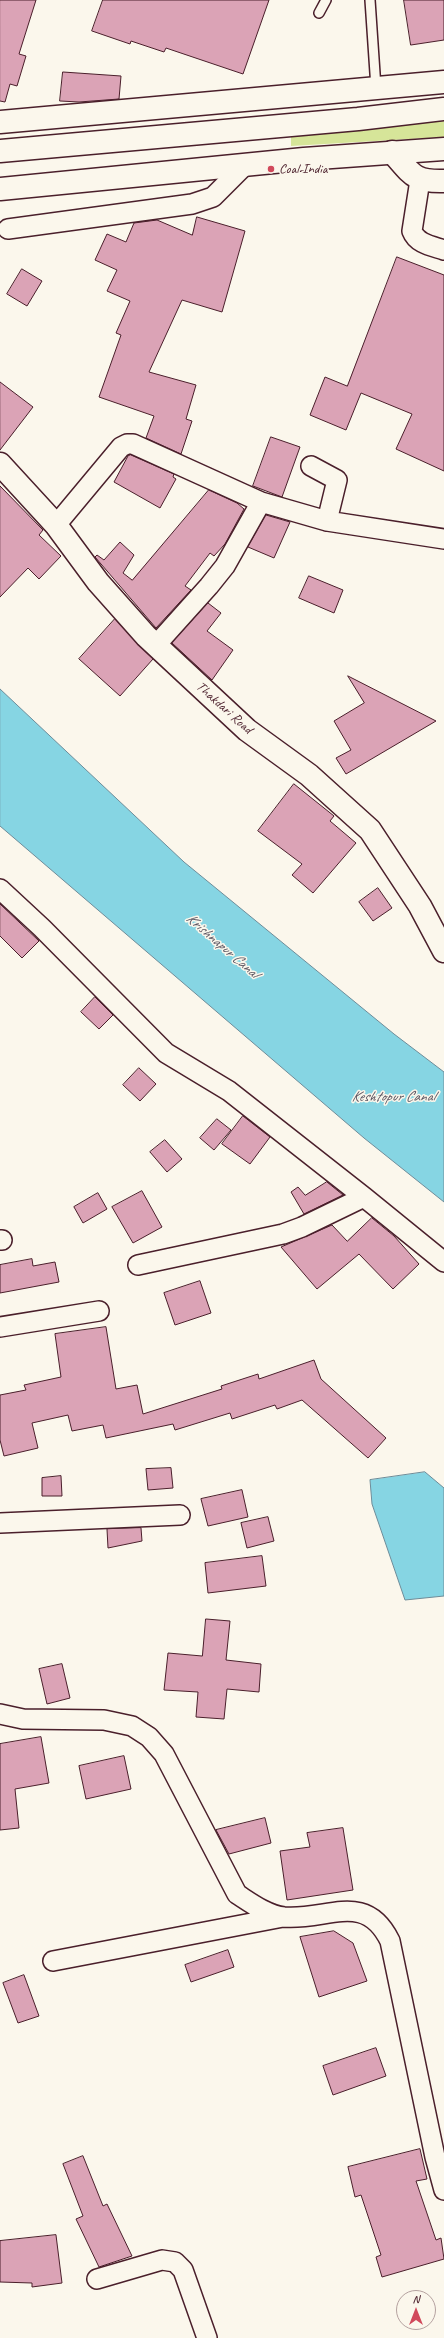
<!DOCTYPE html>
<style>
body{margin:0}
#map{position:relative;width:444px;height:2338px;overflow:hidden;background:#fbf7ec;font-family:Caveat,sans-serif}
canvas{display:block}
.north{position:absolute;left:396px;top:2290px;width:40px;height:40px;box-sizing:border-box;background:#fbf7ec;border:1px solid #b4a19f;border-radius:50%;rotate:0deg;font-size:11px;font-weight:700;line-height:16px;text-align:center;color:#4a1f2b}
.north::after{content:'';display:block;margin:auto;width:14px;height:18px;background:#d1495b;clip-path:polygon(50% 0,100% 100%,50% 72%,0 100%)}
</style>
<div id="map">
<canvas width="444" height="2338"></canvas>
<div class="north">N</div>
</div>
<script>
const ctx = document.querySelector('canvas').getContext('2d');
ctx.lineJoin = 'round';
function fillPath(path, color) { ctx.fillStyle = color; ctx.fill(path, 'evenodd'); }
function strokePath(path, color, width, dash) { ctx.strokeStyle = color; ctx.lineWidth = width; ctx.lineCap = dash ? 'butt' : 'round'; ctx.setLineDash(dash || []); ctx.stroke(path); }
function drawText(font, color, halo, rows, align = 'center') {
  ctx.font = font + ' Caveat,sans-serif'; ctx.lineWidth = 3; ctx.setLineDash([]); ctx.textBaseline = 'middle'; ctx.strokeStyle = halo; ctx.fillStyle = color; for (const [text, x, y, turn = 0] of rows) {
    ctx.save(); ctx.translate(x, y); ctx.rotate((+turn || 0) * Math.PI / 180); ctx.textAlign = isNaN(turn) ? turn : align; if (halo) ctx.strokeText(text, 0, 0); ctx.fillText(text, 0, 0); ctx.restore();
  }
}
fillPath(new Path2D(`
 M 444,121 L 444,137 L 291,146 L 291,135 Z`), '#d6e599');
const water = new Path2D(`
 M 0,689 L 184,862 L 394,1034 L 444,1072 L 444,1202 L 364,1138 L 0,826 Z
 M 425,1472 L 444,1488 L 444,1596 L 405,1600 L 372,1504 L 370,1480 Z`);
fillPath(water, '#86d5e3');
strokePath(water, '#6e8c99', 1);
const building = new Path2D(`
 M 0,0 L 36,0 L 19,54 L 26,56 L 17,86 L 10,84 L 5,102 L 0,101 Z
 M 103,0 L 269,0 L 243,74 L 166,48 L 164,52 L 131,41 L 130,44 L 92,31 Z
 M 404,0 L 444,0 L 444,40 L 411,45 Z
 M 63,72 L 121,76 L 119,99 L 79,102 L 60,101 Z
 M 197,217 L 245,231 L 222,312 L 182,300 L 149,372 L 196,385 L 186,419 L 192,421 L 181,454 L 146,438 L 154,416 L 99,397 L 121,335 L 116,333 L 130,301 L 107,291 L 117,270 L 95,260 L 107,234 L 126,242 L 134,223 L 157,220 L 192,235 Z
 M 397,257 L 444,275 L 444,471 L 396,449 L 412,414 L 361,393 L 346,430 L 310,415 L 325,377 L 347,386 Z
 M 22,269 L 42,281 L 27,306 L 7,294 Z
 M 0,382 L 33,407 L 0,450 Z
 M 271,437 L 300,447 L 282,497 L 253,486 Z
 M 131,455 L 174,474 L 173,477 L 176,479 L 160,508 L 114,482 L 128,456 Z
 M 0,486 L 43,530 L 39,535 L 61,556 L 39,579 L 28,568 L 0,597 Z
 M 209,490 L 237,503 L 244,509 L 225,544 L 214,556 L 210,553 L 185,586 L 191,590 L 156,628 L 95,557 L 97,555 L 104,560 L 120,542 L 134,555 L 123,573 L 132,580 Z
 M 266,515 L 290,522 L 274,558 L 248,547 Z
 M 309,576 L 343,590 L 334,613 L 299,598 Z
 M 208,603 L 221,613 L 207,631 L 233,650 L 212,680 L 172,643 Z
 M 115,619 L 153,659 L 120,696 L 79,659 Z
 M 348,676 L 436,721 L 346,774 L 336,758 L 351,750 L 334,721 L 364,703 Z
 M 294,784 L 334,816 L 330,821 L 356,843 L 313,893 L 292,875 L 302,864 L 258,831 Z
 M 378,888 L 392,908 L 373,921 L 359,902 Z
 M 0,904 L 39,941 L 22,958 L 0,936 Z
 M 95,997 L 113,1015 L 99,1029 L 81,1012 Z
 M 139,1068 L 156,1084 L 140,1101 L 123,1085 Z
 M 243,1116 L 270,1137 L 250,1164 L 222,1144 Z
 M 217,1119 L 231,1130 L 214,1150 L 200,1138 Z
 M 165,1140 L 182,1159 L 167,1172 L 150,1152 Z
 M 327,1182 L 343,1195 L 304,1214 L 291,1192 L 298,1187 L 305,1195 Z
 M 142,1191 L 162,1227 L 133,1243 L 112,1207 Z
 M 98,1193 L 107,1209 L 83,1223 L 74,1207 Z
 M 372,1218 L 394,1236 L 419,1264 L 393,1289 L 359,1254 L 317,1289 L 281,1247 L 332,1225 L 347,1241 Z
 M 32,1259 L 33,1266 L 55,1262 L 59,1282 L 0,1293 L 0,1265 Z
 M 200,1281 L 211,1313 L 175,1325 L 164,1293 Z
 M 106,1327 L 116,1389 L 137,1385 L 143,1414 L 222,1389 L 221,1386 L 258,1374 L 259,1379 L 314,1360 L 321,1379 L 386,1438 L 368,1458 L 302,1400 L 277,1409 L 275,1405 L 232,1419 L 230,1413 L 175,1430 L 173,1424 L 106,1438 L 103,1425 L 72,1431 L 68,1415 L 32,1423 L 38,1448 L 4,1456 L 0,1440 L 0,1395 L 26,1390 L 24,1385 L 61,1377 L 55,1334 Z
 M 171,1468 L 173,1488 L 148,1490 L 146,1469 Z
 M 61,1476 L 62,1496 L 42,1496 L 42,1478 Z
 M 242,1490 L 248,1517 L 208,1526 L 201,1499 Z
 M 268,1517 L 274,1541 L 247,1548 L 241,1523 Z
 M 141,1528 L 142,1541 L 108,1548 L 107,1529 Z
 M 262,1556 L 266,1586 L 208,1593 L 205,1563 Z
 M 206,1619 L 230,1621 L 226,1660 L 261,1664 L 259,1692 L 227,1689 L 224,1719 L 196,1717 L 198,1692 L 164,1690 L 168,1653 L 202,1656 Z
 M 62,1664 L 70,1698 L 47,1704 L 39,1669 Z
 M 41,1737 L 49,1783 L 15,1789 L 19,1828 L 0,1830 L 0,1744 Z
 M 124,1756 L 131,1789 L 86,1799 L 79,1766 Z
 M 265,1818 L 271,1843 L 229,1854 L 216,1830 Z
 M 343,1828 L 353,1890 L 287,1900 L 280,1851 L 310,1847 L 307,1833 Z
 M 334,1931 L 353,1943 L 367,1981 L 319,1997 L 300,1937 Z
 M 228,1950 L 234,1967 L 191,1982 L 185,1965 Z
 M 24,1975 L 39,2016 L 18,2023 L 3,1983 Z
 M 376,2048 L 386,2076 L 333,2095 L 323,2066 Z
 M 420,2149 L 427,2179 L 416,2181 L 436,2240 L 441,2238 L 444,2259 L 382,2277 L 376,2257 L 381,2255 L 361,2195 L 355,2197 L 348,2167 Z
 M 83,2156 L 103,2206 L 107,2204 L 132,2256 L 99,2267 L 76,2219 L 83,2216 L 63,2164 Z
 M 56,2235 L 62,2283 L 32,2287 L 32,2283 L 0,2282 L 0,2241 Z`);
fillPath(building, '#dba3b6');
strokePath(building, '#4a1f2b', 1);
const lane = new Path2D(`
 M 370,0 L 376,88
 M 319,13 L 326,0`);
const street = new Path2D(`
 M 420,180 L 412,231 C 417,244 432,246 444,250
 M 8,229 L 192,204 L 213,197 L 246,164
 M 311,466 L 337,480 L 327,521
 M 56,525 L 121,447 L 127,444 L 133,444 L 261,502 L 327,521 L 444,539
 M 156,645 L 209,586 L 225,566 L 261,502
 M 0,889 L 42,928 L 166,1053 L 229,1091 L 364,1197 L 444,1262
 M 0,1240 L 2,1240
 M 138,1265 L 283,1234 L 302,1227 L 364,1197
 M 0,1327 L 99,1311
 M 0,1523 L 180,1515
 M 0,1714 L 23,1719 L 104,1720 L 132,1726 L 149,1737 L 164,1754 L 237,1894 C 251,1903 267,1915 284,1917 C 327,1921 365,1890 390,1941 L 435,2157 L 444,2190
 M 53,1961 L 283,1917
 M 97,2279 L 162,2260 L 175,2262 L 183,2270 L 207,2338`);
const secondary = new Path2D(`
 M 0,122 L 444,82
 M 392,152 C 412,174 413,182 444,181
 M 0,464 L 56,525 L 98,582 L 146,636 L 247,730 L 309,775 L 370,830 L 420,906 L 444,951`);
const primary = new Path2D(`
 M 0,151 L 358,119 L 444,109
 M 0,189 L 304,159 L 444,149`);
strokePath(lane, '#4a1f2b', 12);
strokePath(street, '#4a1f2b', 22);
strokePath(secondary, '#4a1f2b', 25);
strokePath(primary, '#4a1f2b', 25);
strokePath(lane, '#fbf7ec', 9);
strokePath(street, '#fbf7ec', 19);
strokePath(secondary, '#fbf7ec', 22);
strokePath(primary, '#fbf7ec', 22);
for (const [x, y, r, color] of [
 [271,169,4,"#d1495b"]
]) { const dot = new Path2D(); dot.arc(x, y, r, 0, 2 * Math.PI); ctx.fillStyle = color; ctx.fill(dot); strokePath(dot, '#fbf7ec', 1.5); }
drawText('14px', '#4a1f2b', '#fbf7ec', [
 ["Coal India",279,169]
], 'left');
drawText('14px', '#4a1f2b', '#fbf7ec', [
 ["Thakdari Road",224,708,42]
]);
drawText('italic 15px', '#5c5662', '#fbf7ec', [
 ["Krishnapur Canal",222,946,41],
 ["Keshtopur Canal",393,1097]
]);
</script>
